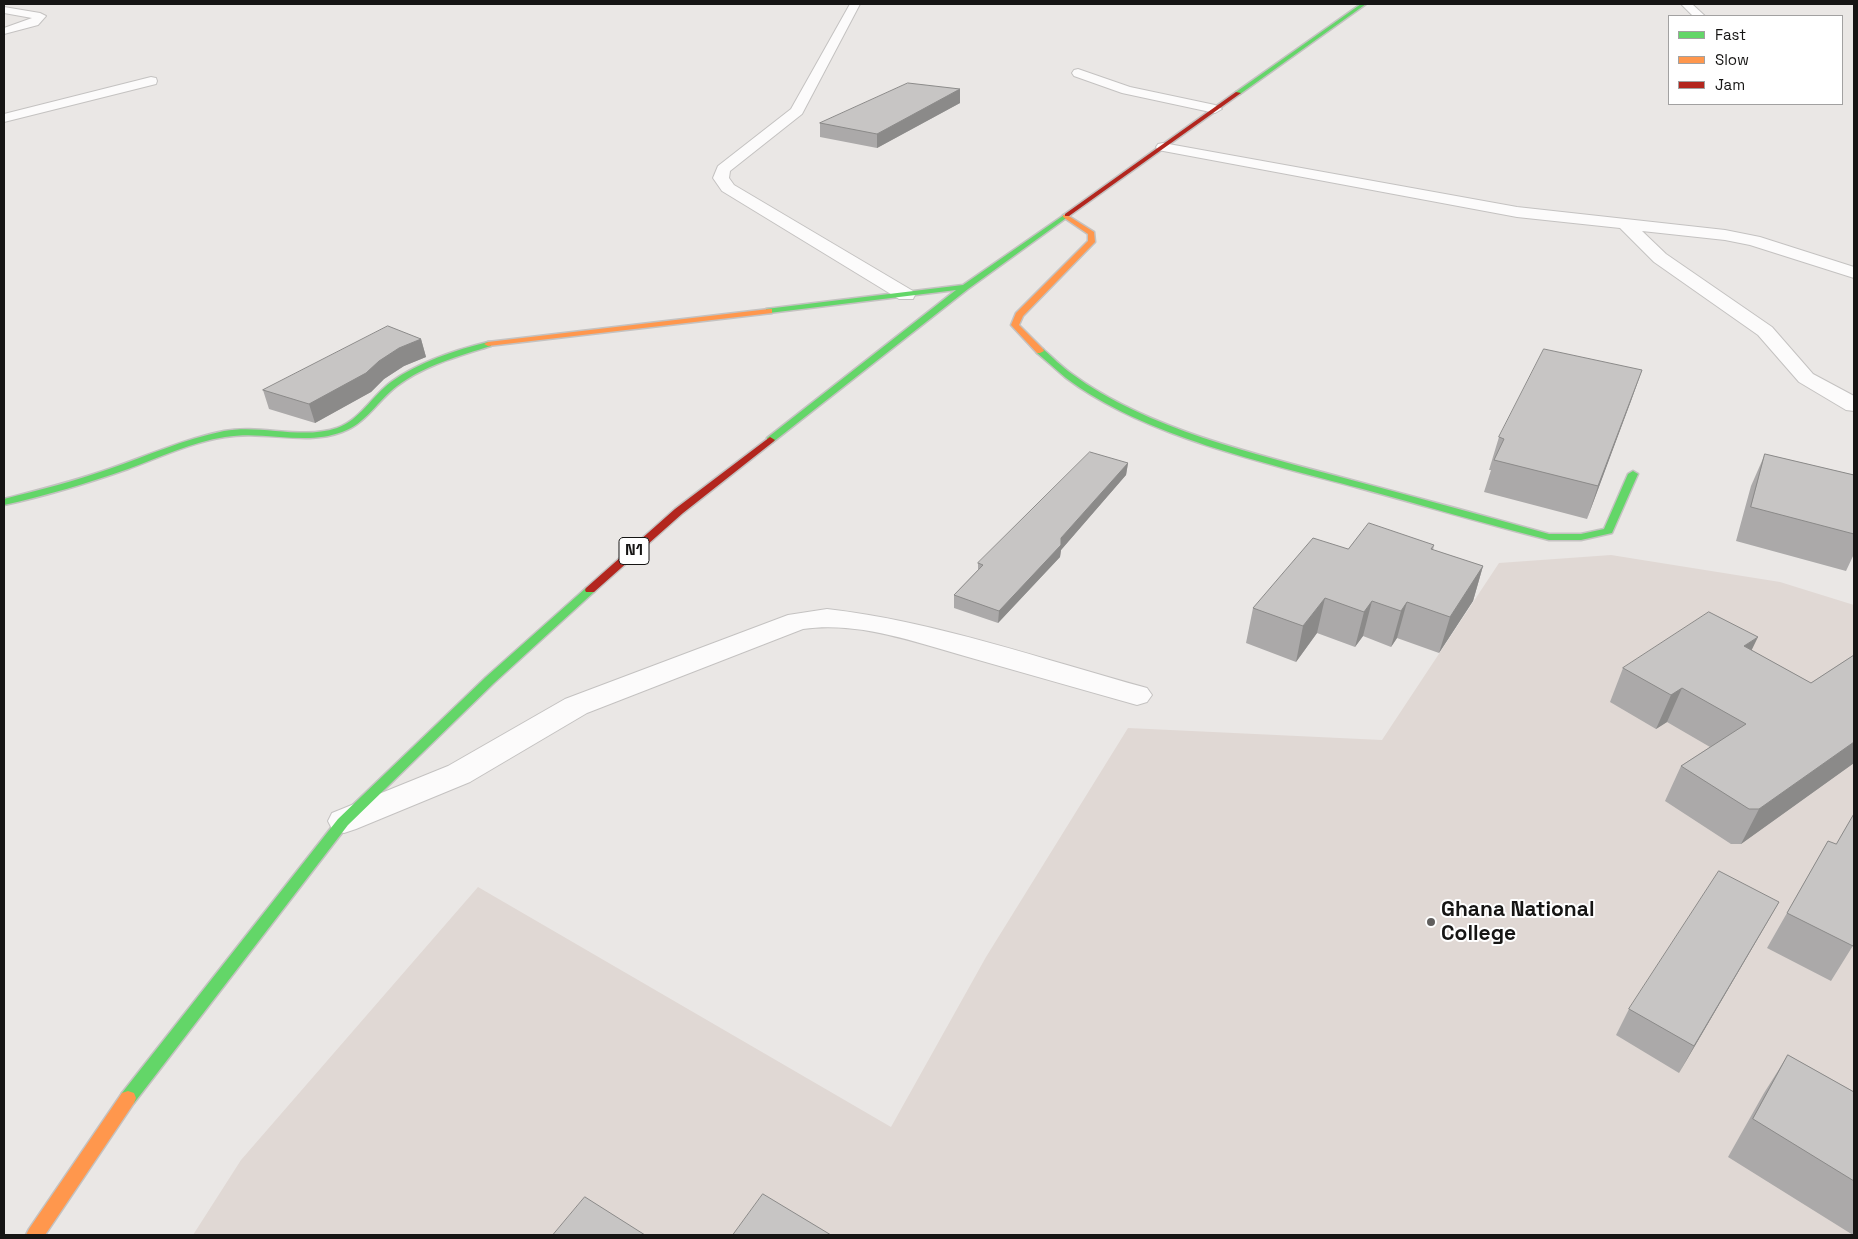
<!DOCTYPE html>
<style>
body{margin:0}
#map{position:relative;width:1858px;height:1239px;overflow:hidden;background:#eae7e5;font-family:"Space Grotesk",sans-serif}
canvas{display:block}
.frame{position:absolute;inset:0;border:5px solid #161514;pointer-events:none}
.legend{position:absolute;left:1668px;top:15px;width:175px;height:90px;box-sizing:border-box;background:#fff;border:1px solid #a2a1a1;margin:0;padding:6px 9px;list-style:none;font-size:15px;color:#161514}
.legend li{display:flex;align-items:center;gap:10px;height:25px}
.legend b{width:25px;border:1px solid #a2a1a1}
</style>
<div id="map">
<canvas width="1858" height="1239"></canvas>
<div class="frame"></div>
<ul class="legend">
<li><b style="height:6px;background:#63d668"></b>Fast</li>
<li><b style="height:6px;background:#ff974d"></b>Slow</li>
<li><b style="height:6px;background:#b3261e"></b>Jam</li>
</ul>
</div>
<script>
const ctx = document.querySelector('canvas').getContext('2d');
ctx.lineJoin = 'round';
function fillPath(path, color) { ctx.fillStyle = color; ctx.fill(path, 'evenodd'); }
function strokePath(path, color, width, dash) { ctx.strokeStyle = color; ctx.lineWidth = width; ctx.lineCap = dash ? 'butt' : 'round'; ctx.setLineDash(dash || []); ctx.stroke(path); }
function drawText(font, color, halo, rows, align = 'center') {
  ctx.font = font + ' "Space Grotesk",sans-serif'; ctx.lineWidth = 4; ctx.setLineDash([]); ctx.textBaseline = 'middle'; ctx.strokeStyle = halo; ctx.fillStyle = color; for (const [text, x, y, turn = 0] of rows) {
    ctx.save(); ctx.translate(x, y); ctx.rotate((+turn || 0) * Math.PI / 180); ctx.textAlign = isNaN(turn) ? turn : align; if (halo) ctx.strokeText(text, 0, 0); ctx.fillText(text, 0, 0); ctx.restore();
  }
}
fillPath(new Path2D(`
 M 1611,555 L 1780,582 L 1854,605 L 1854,1235 L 193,1235 L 241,1160 L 478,887 L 891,1127 L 986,957 L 1128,728 L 1382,740 L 1499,563 Z`), '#e0d8d4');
const street = new Path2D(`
 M 850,4 L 860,4 L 802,114 L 730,171 L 729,178 L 734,185 L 913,291 L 915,295 L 913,299 L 899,299 L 722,191 L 713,178 L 718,166 L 791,109 Z
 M 1681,4 L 1692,4 L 1705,16 L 1693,16 Z
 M 4,7 L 40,13 L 46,16 L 38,25 L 4,34 L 4,28 L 32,18 L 4,13 Z
 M 1078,69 L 1130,87 L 1215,105 L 1222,109 L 1215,113 L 1122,93 L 1074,76 L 1072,73 L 1074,70 Z
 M 151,77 L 156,78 L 157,81 L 156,84 L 4,122 L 4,114 Z
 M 1163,143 L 1517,207 L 1725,230 L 1760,237 L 1854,267 L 1854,278 L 1750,245 L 1725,240 L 1642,231 L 1666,254 L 1772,327 L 1813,374 L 1854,396 L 1854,411 L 1846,410 L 1799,382 L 1758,335 L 1654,262 L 1620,228 L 1517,217 L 1158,150 L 1156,147 L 1158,144 Z
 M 827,609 C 934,621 1044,660 1147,688 L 1152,695 L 1147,702 L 1137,705 C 1080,689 1024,673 968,657 C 915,642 858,621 803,629 L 587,713 L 470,782 L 356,829 L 344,833 L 332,829 L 328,821 L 332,813 L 448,766 L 565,699 L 788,615 Z`);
const fast = new Path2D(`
 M 1361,4 L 1366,4 L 1240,94 L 1236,94 L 1236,92 Z
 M 1067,213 L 1070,215 L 1069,216 L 968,289 L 773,442 L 767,442 L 767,438 L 956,290 L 769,313 L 766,313 L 766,309 L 963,285 Z
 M 488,342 L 491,342 L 491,346 C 459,356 425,365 397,386 C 378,400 366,424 342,432 C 305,446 264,430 225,437 C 192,442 160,457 128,469 C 88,483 45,496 4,505 L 4,499 C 39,490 75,481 109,469 C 147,456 184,439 224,431 C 261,424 301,440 337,428 C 360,420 372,396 391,382 C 419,362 455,350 488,342 Z
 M 1037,349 L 1043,349 C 1052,357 1062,367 1072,374 C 1146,429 1256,454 1344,478 C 1412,496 1481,515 1549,534 L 1581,534 L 1604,529 L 1628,474 L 1633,471 L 1638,474 L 1612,533 L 1581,540 L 1549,540 C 1485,524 1422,505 1359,488 C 1266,463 1143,436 1066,378 C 1056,370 1047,361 1037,353 Z
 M 590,587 L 595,590 L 594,592 L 494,683 L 348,825 L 134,1103 L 128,1105 L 122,1103 L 120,1098 L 122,1093 L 338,819 L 486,677 L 586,588 Z`);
const slow = new Path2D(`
 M 1063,215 L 1067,215 L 1094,232 L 1095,242 L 1023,316 L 1019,325 L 1043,349 L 1044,351 L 1040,353 L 1037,353 L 1011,325 L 1016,313 L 1088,241 L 1088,234 L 1063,217 Z
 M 769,309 L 772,309 L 772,313 L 488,346 L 484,344 L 488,342 Z
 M 128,1091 L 134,1093 L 136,1098 L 134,1103 L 45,1235 L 26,1235 L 29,1229 L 122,1093 Z`);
const jam = new Path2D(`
 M 1236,92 L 1241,93 L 1069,216 L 1065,216 L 1065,214 Z
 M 770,437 L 775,440 L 773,442 L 683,513 L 594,592 L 586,592 L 585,590 L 586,588 L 675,509 Z`);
strokePath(street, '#c4c2c1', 2);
strokePath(fast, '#c4c2c1', 3);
strokePath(slow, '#c4c2c1', 3);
strokePath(jam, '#c4c2c1', 3);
fillPath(street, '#fcfbfb');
fillPath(fast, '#63d668');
fillPath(slow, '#ff974d');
fillPath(jam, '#b3261e');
fillPath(new Path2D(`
 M 960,89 L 960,103 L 877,148 L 820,137 L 820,123 Z
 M 421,339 L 426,357 L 404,366 L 384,379 L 371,392 L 315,423 L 269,409 L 263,390 Z
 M 1642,370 L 1587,519 L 1484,492 L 1491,470 L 1489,470 L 1499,437 Z
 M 1765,454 L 1854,475 L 1854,554 L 1846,571 L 1736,541 L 1751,486 Z
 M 1128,463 L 1126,475 L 1061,550 L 1060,557 L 998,623 L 954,608 L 954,595 L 978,570 L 978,563 Z
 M 1434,545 L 1433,550 L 1483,566 L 1473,601 L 1439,653 L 1397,638 L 1391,647 L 1363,636 L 1355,647 L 1317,633 L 1296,662 L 1246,643 L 1253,608 L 1348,549 Z
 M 1751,650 L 1811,683 L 1854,655 L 1854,763 L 1741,844 L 1731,844 L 1665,801 L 1681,766 L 1710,747 L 1667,722 L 1656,729 L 1610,702 L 1623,668 Z
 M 1828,841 L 1854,944 L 1831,981 L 1767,948 Z
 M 1779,902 L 1679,1073 L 1616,1035 L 1629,1009 Z
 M 1788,1055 L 1854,1092 L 1854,1235 L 1853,1235 L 1728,1157 L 1764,1093 Z`), '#aba9a9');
fillPath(new Path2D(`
 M 960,89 L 960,103 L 877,148 L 877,134 Z
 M 421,339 L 426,357 L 404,366 L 384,379 L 371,392 L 315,423 L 309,404 L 399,348 Z
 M 1642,370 L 1631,401 L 1587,519 L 1598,486 Z
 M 1128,463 L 1126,475 L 1061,550 L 1060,557 L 998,623 L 999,611 L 1061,538 Z
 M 1483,566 L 1473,601 L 1439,653 L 1450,617 Z
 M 1325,598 L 1317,633 L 1296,662 L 1303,626 Z
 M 1372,601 L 1363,636 L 1355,647 L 1364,612 Z
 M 1407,602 L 1397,638 L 1391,647 L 1401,611 Z
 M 1758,637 L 1742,670 L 1744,646 Z
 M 1682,688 L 1667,722 L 1656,729 L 1671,695 Z
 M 1854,742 L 1854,763 L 1741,844 L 1759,809 Z
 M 1779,902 L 1764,928 L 1679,1073 L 1694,1046 Z`), '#8b8a89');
const building = new Path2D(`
 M 908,83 L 960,89 L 877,134 L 820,123 Z
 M 388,326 L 421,339 L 399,348 L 379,361 L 366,373 L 309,404 L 263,390 Z
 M 1544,349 L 1642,370 L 1598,486 L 1494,460 L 1504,439 L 1499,437 Z
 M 1090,452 L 1128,463 L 1061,538 L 1061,545 L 999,611 L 954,595 L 983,565 L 978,563 Z
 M 1765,454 L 1854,475 L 1854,534 L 1751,507 Z
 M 1369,523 L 1434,545 L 1431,549 L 1483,566 L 1450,617 L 1407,602 L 1401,611 L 1372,601 L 1364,612 L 1325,598 L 1303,626 L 1253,608 L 1313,538 L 1348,549 Z
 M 1709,612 L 1758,637 L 1744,646 L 1811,683 L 1854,655 L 1854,742 L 1759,809 L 1749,809 L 1681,766 L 1746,724 L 1682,688 L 1671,695 L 1623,668 Z
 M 1854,814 L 1854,944 L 1853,946 L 1787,913 L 1828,841 L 1836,844 Z
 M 1719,871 L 1779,902 L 1694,1046 L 1629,1009 Z
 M 1788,1055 L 1854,1092 L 1854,1181 L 1753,1119 Z
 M 763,1194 L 831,1235 L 733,1235 Z
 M 585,1197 L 645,1235 L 553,1235 Z`);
fillPath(building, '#c7c5c4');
strokePath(building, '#8b8a89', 1);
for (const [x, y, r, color] of [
 [1431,922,5,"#605e5d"]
]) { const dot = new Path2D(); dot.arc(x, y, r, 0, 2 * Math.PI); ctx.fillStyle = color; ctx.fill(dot); strokePath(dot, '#fff', 2); }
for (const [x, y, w] of [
 [634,551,30]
]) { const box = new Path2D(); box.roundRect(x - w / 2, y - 13.5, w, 27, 4); ctx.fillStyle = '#fff'; ctx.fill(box); strokePath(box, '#161514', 1); }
drawText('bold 16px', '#161514', null, [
 ["N1",634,551]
]);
drawText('bold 21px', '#161514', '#fff', [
 ["Ghana National",1441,910],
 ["College",1441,934]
], 'left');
</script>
